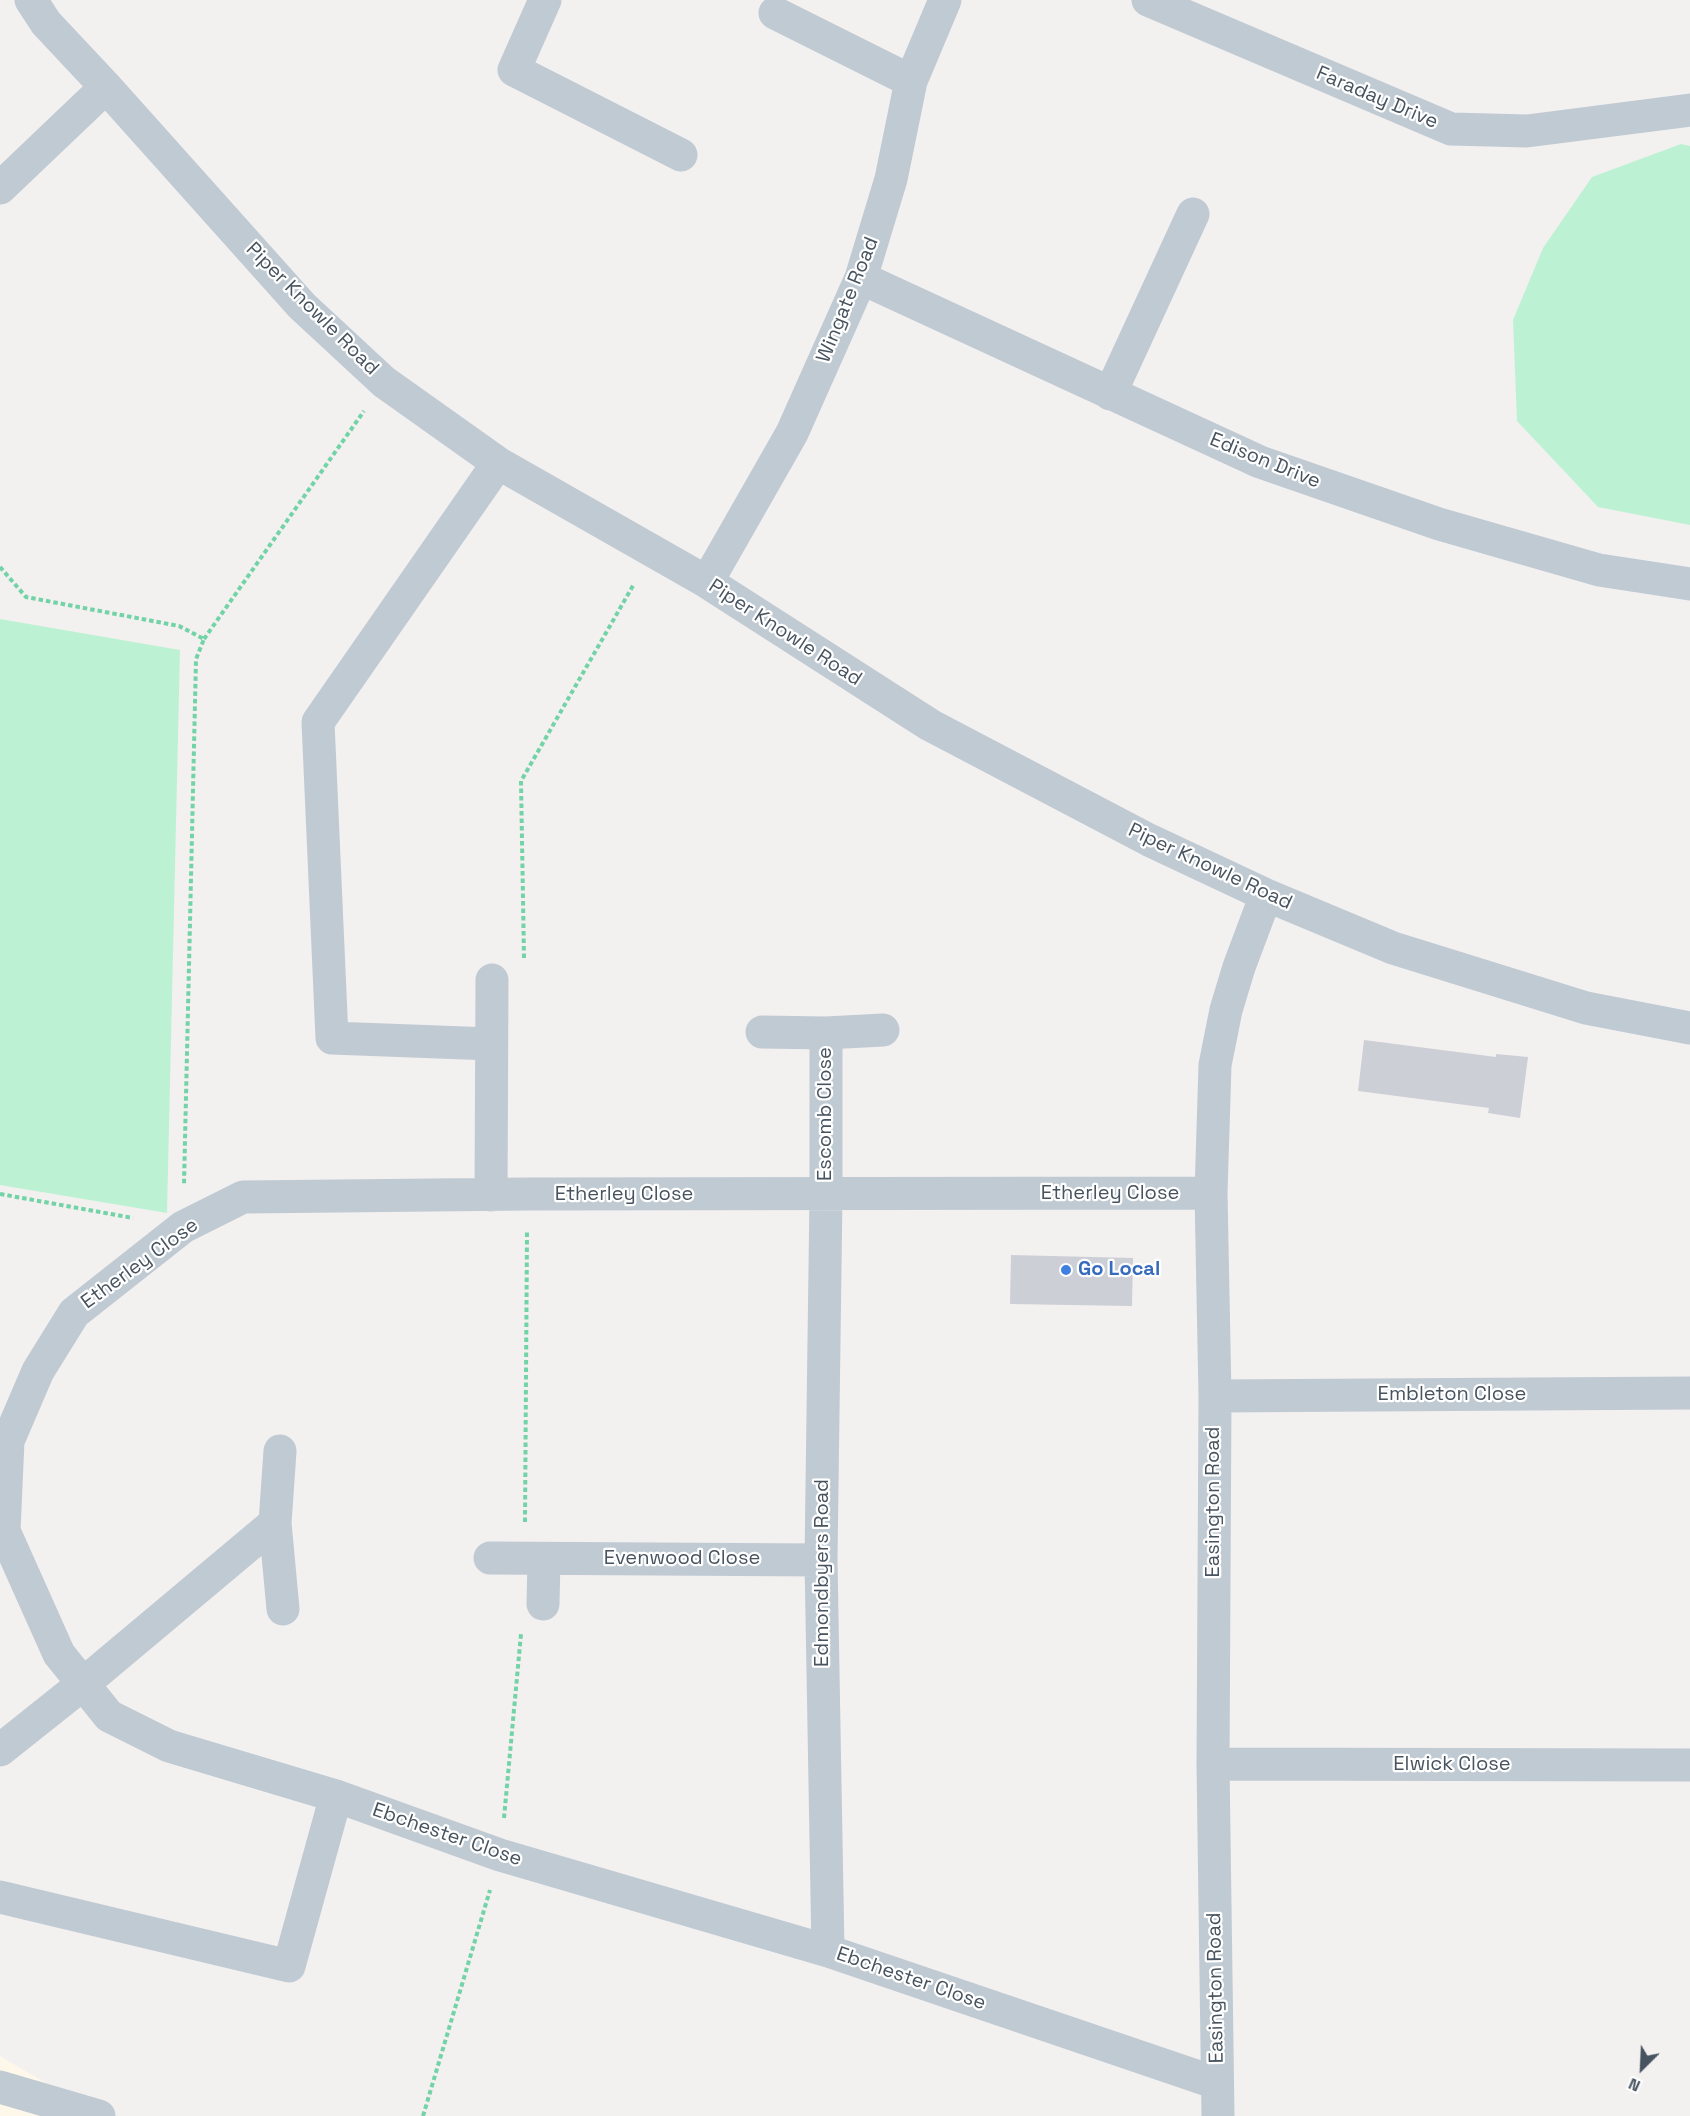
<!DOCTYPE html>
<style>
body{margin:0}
#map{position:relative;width:1690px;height:2116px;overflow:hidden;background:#f3f0f0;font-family:"Space Grotesk",sans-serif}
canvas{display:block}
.north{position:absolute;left:1612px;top:2038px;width:60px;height:60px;-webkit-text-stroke:4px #fff;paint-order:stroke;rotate:204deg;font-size:16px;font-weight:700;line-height:24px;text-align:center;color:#47535f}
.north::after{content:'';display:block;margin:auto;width:21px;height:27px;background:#47535f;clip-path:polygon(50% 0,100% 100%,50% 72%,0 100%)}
</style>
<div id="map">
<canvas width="1690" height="2116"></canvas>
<div class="north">N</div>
</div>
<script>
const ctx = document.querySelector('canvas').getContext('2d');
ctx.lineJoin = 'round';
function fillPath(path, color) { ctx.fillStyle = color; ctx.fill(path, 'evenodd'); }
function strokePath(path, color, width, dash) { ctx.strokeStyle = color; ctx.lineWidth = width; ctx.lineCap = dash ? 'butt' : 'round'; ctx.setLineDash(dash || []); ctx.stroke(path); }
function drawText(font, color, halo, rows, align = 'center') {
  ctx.font = font + ' "Space Grotesk",sans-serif'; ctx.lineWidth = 4.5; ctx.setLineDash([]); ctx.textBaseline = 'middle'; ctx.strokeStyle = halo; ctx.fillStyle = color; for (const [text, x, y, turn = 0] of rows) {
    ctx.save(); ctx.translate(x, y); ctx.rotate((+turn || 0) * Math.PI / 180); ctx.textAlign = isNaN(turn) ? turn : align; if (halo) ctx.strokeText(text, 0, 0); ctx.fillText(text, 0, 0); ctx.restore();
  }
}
fillPath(new Path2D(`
 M 0,2056 L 102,2116 L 0,2116 Z`), '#fdf8e9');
fillPath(new Path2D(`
 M 1681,144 L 1690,146 L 1690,525 L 1598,507 L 1517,421 L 1513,320 L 1543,248 L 1592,177 Z
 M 0,619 L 180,650 L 167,1213 L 0,1185 Z`), '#bcf2d3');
fillPath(new Path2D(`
 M 1364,1040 L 1496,1057 L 1496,1054 L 1528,1057 L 1520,1118 L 1488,1113 L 1489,1108 L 1358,1091 Z
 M 1011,1255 L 1133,1258 L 1132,1306 L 1010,1304 Z`), '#cccfd5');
strokePath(new Path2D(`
 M 0,567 L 26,597 L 179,626 L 204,639 L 196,659 L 184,1184
 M 204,639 L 364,411
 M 524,958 L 521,781 L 634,584
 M 0,1194 L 133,1218
 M 525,1522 L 527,1232
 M 504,1818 L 521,1634
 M 423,2116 L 490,1890`), '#72d3a6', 4, [4.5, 3]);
strokePath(new Path2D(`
 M 31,0 L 46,23 L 106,87 L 302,306 L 384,382 L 498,463 L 707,582 L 930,725 L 1149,840 L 1266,895 L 1393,948 L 1586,1008 L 1690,1028
 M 545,0 L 514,70 L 681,155
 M 1148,0 L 1451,129 L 1527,131 L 1690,110
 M 775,13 L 911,81
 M 0,188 L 106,87
 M 861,278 L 1260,462 L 1439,524 L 1599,570 L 1690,584
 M 1110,394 L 1193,214
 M 707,582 L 792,433 L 861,278 L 891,179 L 911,81 L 945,0
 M 762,1032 L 826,1033 L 883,1030
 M 826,1033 L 826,1195 L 821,1560 L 828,1951
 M 491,1044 L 332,1038 L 318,722 L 498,463
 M 1211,1193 L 527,1194 L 243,1197 L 183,1227 L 74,1313 L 38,1371 L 8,1441 L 4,1531 L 59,1654 L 109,1716 L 169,1746 L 336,1796 L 500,1855 L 828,1951 L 1217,2083
 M 491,1195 L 492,980
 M 1215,1396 L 1690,1393
 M 280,1451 L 275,1523 L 283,1609
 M 490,1558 L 821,1560
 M 543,1604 L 544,1559
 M 0,1750 L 83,1684 L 275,1523
 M 1213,1764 L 1690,1765
 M 0,1897 L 289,1966 L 336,1796
 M 0,2087 L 99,2116
 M 1218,2116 L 1213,1764 L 1215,1396 L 1211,1193 L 1215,1065 L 1226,1010 L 1239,967 L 1266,895`), '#c0cad3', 33);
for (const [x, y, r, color] of [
 [1066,1270,6,"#3f7fe0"]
]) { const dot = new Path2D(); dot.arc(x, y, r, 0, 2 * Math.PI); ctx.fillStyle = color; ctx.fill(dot); strokePath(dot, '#fff', 2); }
drawText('20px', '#47535f', '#fff', [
 ["Faraday Drive",1377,98,23],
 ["Wingate Road",848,300,-68],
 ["Piper Knowle Road",312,309,45],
 ["Edison Drive",1265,461,22],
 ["Piper Knowle Road",785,633,33],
 ["Piper Knowle Road",1210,867,25],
 ["Escomb Close",826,1114,-90],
 ["Etherley Close",1110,1194],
 ["Etherley Close",624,1195],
 ["Etherley Close",140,1264,-36],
 ["Embleton Close",1452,1395],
 ["Easington Road",1214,1502,-90],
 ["Evenwood Close",682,1559],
 ["Edmondbyers Road",823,1573,-90],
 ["Elwick Close",1452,1765],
 ["Ebchester Close",447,1835,19],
 ["Ebchester Close",911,1979,19],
 ["Easington Road",1216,1988,-91]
]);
drawText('bold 20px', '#366cbe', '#fff', [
 ["Go Local",1078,1270]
], 'left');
</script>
